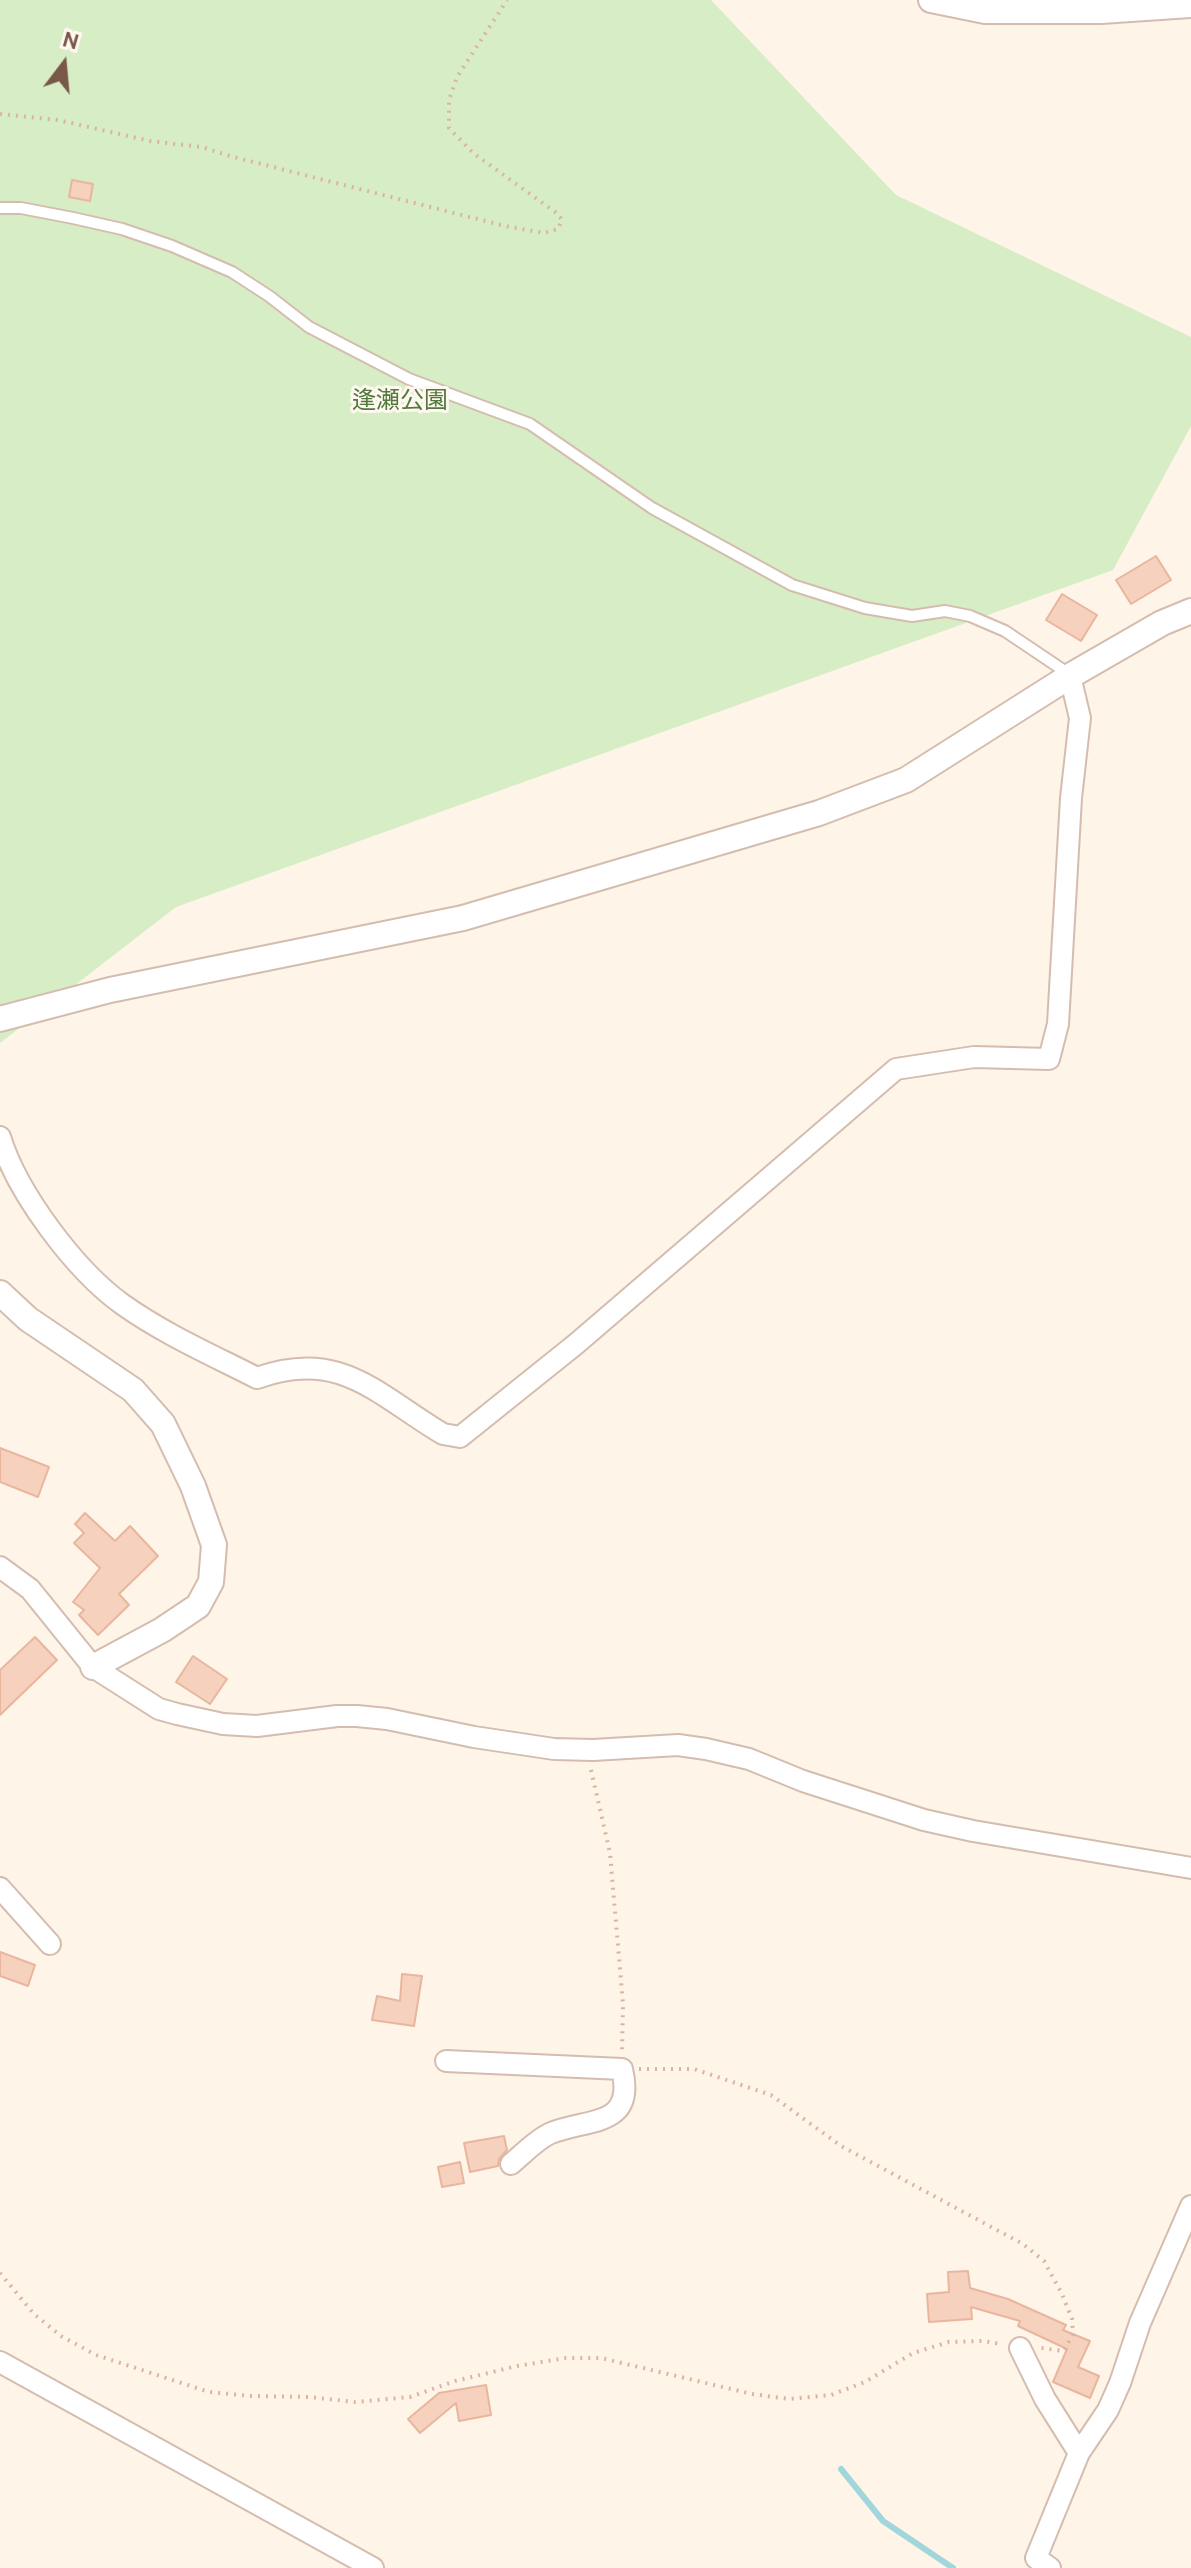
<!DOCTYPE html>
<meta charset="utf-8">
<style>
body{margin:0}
#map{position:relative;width:1191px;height:2568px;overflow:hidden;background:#fef4e8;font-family:Cabin,sans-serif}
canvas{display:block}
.north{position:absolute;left:24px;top:24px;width:80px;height:80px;-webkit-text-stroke:6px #fff8f0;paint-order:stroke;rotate:16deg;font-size:22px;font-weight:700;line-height:32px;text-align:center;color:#7a5849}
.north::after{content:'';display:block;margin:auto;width:28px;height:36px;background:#7a5849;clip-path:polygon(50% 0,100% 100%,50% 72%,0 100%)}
</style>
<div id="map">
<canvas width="1191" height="2568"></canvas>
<div class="north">N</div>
</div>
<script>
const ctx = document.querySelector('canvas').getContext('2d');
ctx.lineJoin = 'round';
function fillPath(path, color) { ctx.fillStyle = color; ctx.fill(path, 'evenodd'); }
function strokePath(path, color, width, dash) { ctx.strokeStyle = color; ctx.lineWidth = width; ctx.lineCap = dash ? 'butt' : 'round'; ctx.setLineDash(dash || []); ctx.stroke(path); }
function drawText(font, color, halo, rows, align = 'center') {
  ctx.font = font + ' Cabin,"Noto Sans JP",sans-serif'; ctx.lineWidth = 6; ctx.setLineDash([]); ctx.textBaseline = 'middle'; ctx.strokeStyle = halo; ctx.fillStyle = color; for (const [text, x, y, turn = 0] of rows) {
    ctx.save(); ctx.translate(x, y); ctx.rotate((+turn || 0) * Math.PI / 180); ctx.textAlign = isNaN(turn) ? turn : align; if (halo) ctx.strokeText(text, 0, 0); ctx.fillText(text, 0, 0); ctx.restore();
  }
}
fillPath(new Path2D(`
 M 0,0 L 711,0 L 896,195 L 1191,337 L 1191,426 L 1113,570 L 176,907 L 0,1043 Z`), '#d7edc5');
strokePath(new Path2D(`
 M 841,2469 L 883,2521 L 953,2568`), '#a0d6dc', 6);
const building = new Path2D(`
 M 72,180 L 93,184 L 90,201 L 69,197 Z
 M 1156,556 L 1171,580 L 1131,604 L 1116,580 Z
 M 1062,594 L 1097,615 L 1081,641 L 1046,620 Z
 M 0,1448 L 49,1467 L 38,1497 L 0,1482 Z
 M 85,1513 L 115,1541 L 130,1526 L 158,1556 L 119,1594 L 129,1605 L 98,1635 L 79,1615 L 84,1610 L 73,1602 L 100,1568 L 74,1543 L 84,1533 L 75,1524 Z
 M 35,1637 L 57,1660 L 0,1715 L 0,1670 Z
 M 193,1656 L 227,1679 L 210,1704 L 176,1682 Z
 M 0,1952 L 35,1965 L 28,1986 L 0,1976 Z
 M 402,1974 L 422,1976 L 414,2026 L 372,2020 L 377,1996 L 400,2001 Z
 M 504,2136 L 507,2150 L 499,2159 L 498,2166 L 470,2172 L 464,2143 Z
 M 460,2162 L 464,2183 L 442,2187 L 438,2167 Z
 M 968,2271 L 970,2288 L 1008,2299 L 1066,2325 L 1063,2330 L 1090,2341 L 1078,2367 L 1099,2376 L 1090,2398 L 1053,2382 L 1067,2349 L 1018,2326 L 1020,2321 L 971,2307 L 972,2319 L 929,2322 L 927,2294 L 949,2292 L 948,2272 Z
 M 486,2385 L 491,2415 L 459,2421 L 456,2403 L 420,2433 L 408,2419 L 439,2393 Z`);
fillPath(building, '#f5d1be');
strokePath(building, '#e9b69d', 2);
const service = new Path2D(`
 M 0,208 L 21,208 L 73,218 L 122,229 L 172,246 L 232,272 L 269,296 L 309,327 L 409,379 L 530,424 L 652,508 L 792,585 L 865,608 L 912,616 L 945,611 L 970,616 L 1005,631 L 1069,674`);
const minor = new Path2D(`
 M 0,1137 C 17,1193 75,1270 122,1304 C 164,1334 212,1355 257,1378 C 340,1348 376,1394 443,1434 L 460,1437 L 576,1344 L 896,1069 L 974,1057 L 1049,1059 L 1058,1024 L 1071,798 L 1080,718 L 1070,676
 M 0,1567 L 30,1589 L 93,1667 L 159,1709 L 177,1714 L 223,1724 L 257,1726 L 337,1716 L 357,1716 L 387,1719 L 474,1737 L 554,1749 L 593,1750 L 678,1745 L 706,1749 L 749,1759 L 803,1781 L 924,1820 L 973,1831 L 1191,1868
 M 0,1888 L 50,1944
 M 446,2061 L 622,2069 C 636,2128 588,2118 551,2133 C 537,2139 523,2154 511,2164
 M 1020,2348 L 1045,2399 L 1079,2453
 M 0,2362 L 373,2568
 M 1050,2568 L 1036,2558 L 1079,2453 L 1108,2410 L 1120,2383 L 1140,2323 L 1191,2206`);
const tertiary = new Path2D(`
 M 931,0 L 985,11 L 1101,11 L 1191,5
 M 0,1019 L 110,990 L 463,918 L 819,813 L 906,780 L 1070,676 L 1162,623 L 1191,611
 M 0,1293 L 28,1319 L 133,1390 L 163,1424 L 193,1486 L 214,1545 L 211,1582 L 198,1606 L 162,1630 L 93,1667`);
strokePath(service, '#d4bdaf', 14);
strokePath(minor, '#d4bdaf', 24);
strokePath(tertiary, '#d4bdaf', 28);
strokePath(new Path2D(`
 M 0,114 L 58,120 L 150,141 L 202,147 L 230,156 L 505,226 L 544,233 L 558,229 L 562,220 L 558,214 L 473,153 L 449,128 L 449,100 L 457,77 L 507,0
 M 591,1770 L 610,1853 L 623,2004 L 622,2050
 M 639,2069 L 694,2069 L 771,2095 L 841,2146 L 1023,2244 L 1044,2261 L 1062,2294 L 1072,2319 L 1073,2334 L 1064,2351 L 1041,2348
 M 0,2273 L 34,2314 L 61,2336 L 96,2355 L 209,2392 L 251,2396 L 309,2397 L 355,2402 L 410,2397 L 455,2381 L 517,2366 L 566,2358 L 601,2358 L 752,2394 L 789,2399 L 831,2395 L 865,2382 L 913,2353 L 949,2342 L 983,2341 L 1001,2344`), '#dbb4a0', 4, [2, 6]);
strokePath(service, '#fff', 10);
strokePath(minor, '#fff', 20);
strokePath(tertiary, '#fff', 24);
drawText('24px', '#537a3e', '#fff8f0', [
 ["逢瀬公園",400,401]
]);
</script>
